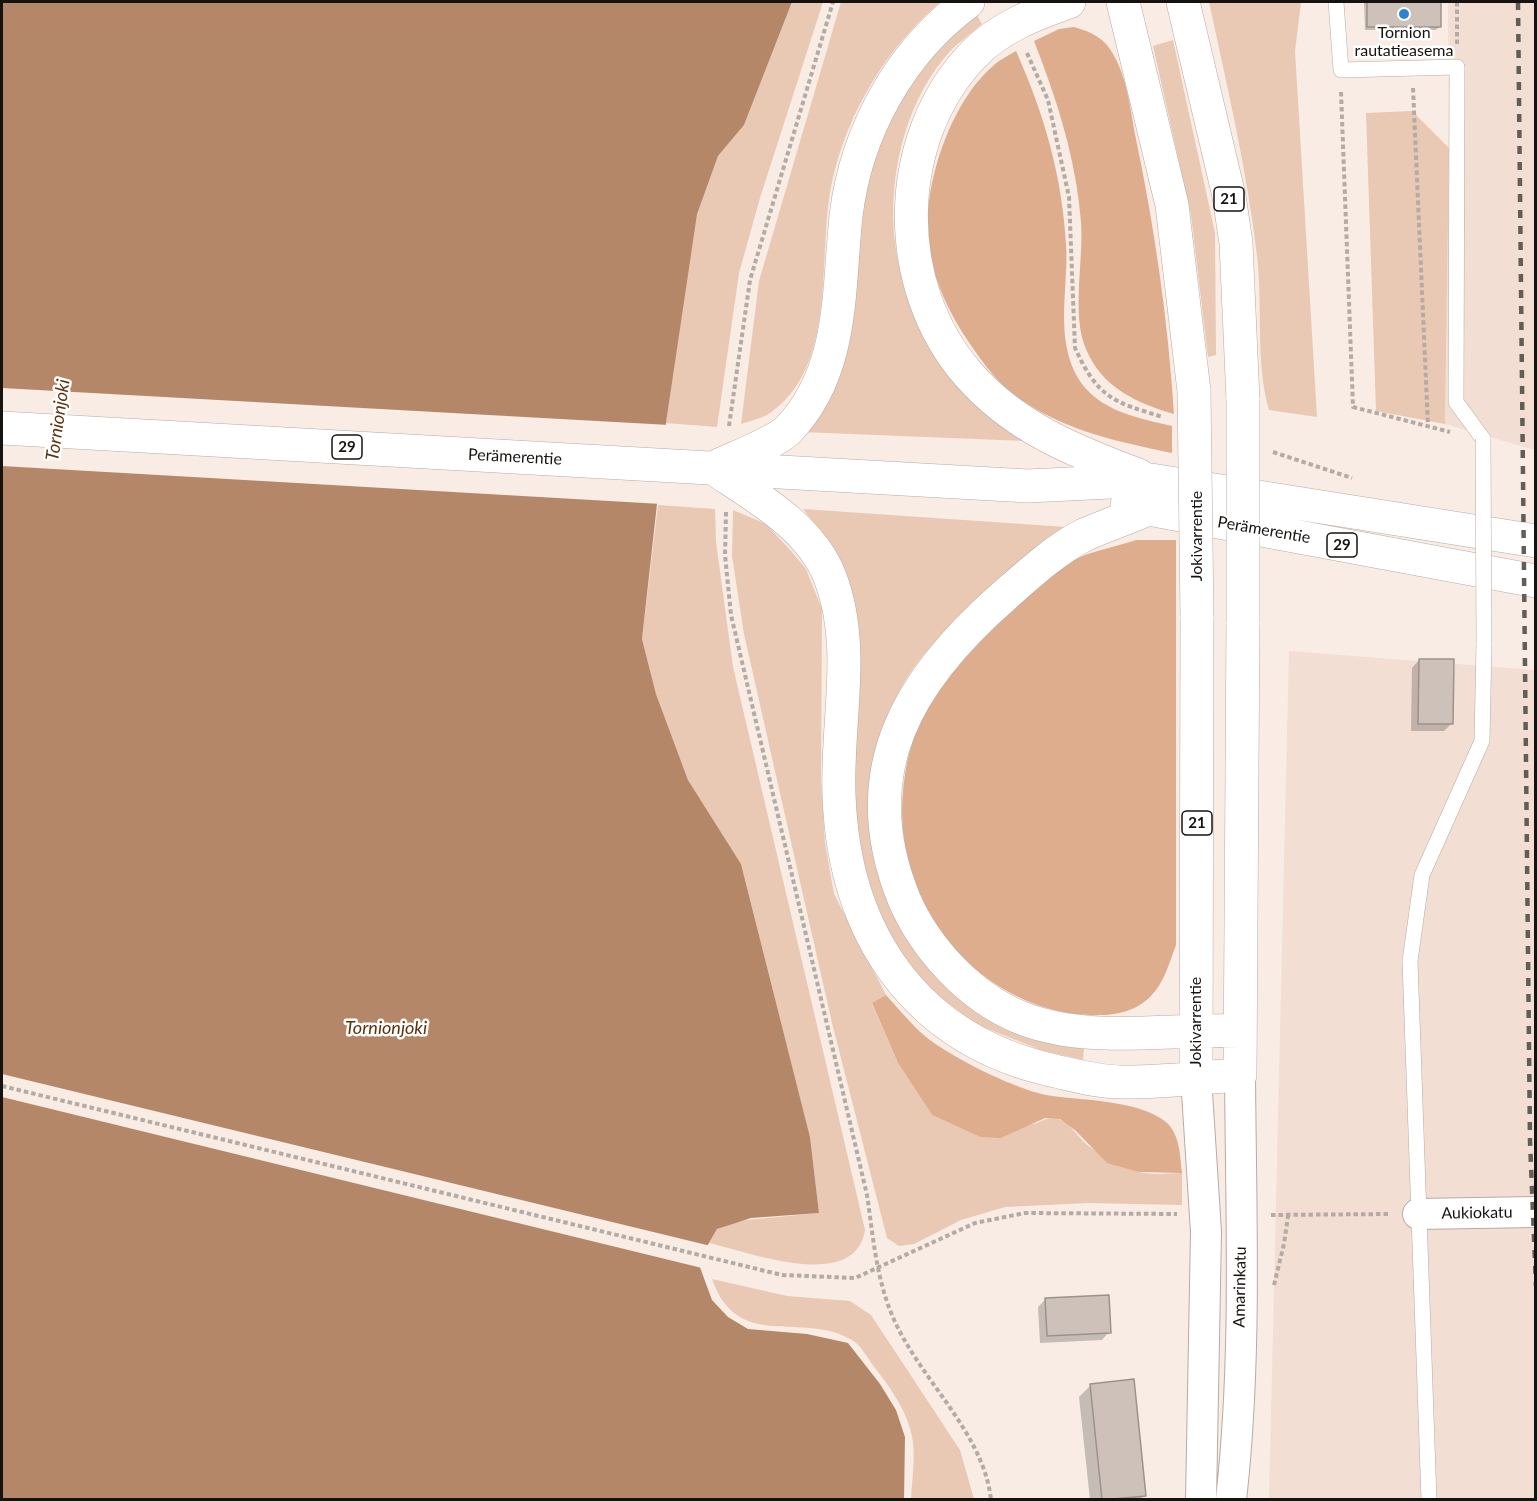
<!DOCTYPE html>
<meta charset="utf-8">
<style>
body{margin:0}
#map{position:relative;width:1537px;height:1501px;overflow:hidden;background:#f8ece4;font-family:Lato,sans-serif}
canvas{display:block}
.frame{position:absolute;inset:0;border:3px solid #16120f;pointer-events:none}
</style>
<div id="map">
<canvas width="1537" height="1501"></canvas>
<div class="frame"></div>
</div>
<script>
const ctx = document.querySelector('canvas').getContext('2d');
ctx.lineJoin = 'round';
function fillPath(path, color) { ctx.fillStyle = color; ctx.fill(path, 'evenodd'); }
function strokePath(path, color, width, dash) { ctx.strokeStyle = color; ctx.lineWidth = width; ctx.lineCap = dash ? 'butt' : 'round'; ctx.setLineDash(dash || []); ctx.stroke(path); }
function drawText(font, color, halo, rows, align = 'center') {
  ctx.font = font + ' Lato,sans-serif'; ctx.lineWidth = 5; ctx.setLineDash([]); ctx.textBaseline = 'middle'; ctx.strokeStyle = halo; ctx.fillStyle = color; for (const [text, x, y, turn = 0] of rows) {
    ctx.save(); ctx.translate(x, y); ctx.rotate((+turn || 0) * Math.PI / 180); ctx.textAlign = isNaN(turn) ? turn : align; if (halo) ctx.strokeText(text, 0, 0); ctx.fillText(text, 0, 0); ctx.restore();
  }
}
fillPath(new Path2D(`
 M 1448,2 L 1535,2 L 1535,450 L 1445,424 L 1449,148 Z
 M 1289,651 L 1535,670 L 1535,1499 L 1269,1500 Z`), '#f2ded2');
fillPath(new Path2D(`
 M 792,2 L 823,2 L 760,198 L 739,273 L 717,427 L 666,423 L 696,214 L 718,156 L 744,125 Z
 M 841,2 L 940,2 C 887,47 847,113 832,182 C 816,255 840,368 767,415 C 759,419 749,421 741,424 L 759,281 Z
 M 1209,2 L 1301,2 L 1295,51 L 1317,417 L 1269,410 C 1255,360 1263,307 1257,256 C 1247,170 1227,86 1209,2 Z
 M 975,12 L 982,24 C 973,32 963,39 954,47 C 906,96 887,176 895,242 C 898,273 912,305 926,332 C 932,345 938,361 947,373 C 967,401 997,421 1026,441 L 802,432 L 880,134 L 919,67 Z
 M 1173,40 L 1215,233 L 1216,355 L 1208,357 L 1191,215 L 1153,46 Z
 M 1412,111 L 1449,148 L 1445,424 L 1376,411 L 1366,113 Z
 M 658,505 L 715,509 L 716,542 L 733,667 L 865,1230 C 855,1293 749,1252 709,1243 L 717,1229 L 737,1221 L 819,1213 L 810,1137 L 741,864 L 688,780 L 656,694 L 642,639 Z
 M 803,509 L 1066,527 C 1013,572 932,629 900,690 C 895,699 891,710 887,720 L 908,938 L 1084,1048 L 1083,1060 L 1041,1050 L 978,1025 L 926,987 L 893,945 L 871,902 L 855,844 L 828,542 Z
 M 733,510 L 766,524 L 792,552 L 806,569 L 822,609 L 821,781 L 825,843 L 834,894 L 886,995 L 872,1004 L 898,1063 L 932,1115 L 980,1137 L 1037,1123 C 1065,1107 1073,1135 1090,1147 C 1103,1156 1121,1165 1136,1171 C 1148,1176 1169,1173 1182,1173 L 1182,1205 L 1088,1203 L 1005,1207 L 961,1220 L 914,1244 L 899,1246 L 887,1238 L 832,1023 L 744,634 L 732,556 Z
 M 712,1279 L 787,1296 L 850,1301 L 871,1315 L 960,1450 L 974,1499 L 911,1499 C 912,1480 916,1455 912,1436 C 906,1408 889,1386 872,1364 C 867,1357 860,1344 852,1340 C 801,1310 738,1353 712,1279 Z`), '#e9c8b4');
fillPath(new Path2D(`
 M 1074,27 C 1085,30 1098,35 1106,44 C 1127,69 1130,109 1136,139 C 1155,230 1168,321 1174,414 C 1137,403 1102,388 1086,349 C 1071,314 1084,260 1081,222 C 1076,158 1057,100 1034,41 L 1059,29 Z
 M 1016,51 C 1044,114 1062,175 1066,244 C 1069,287 1054,337 1078,378 C 1098,411 1138,418 1172,426 L 1172,453 C 1120,442 1069,432 1023,401 C 1000,387 983,363 968,341 C 948,311 932,277 928,241 C 923,185 950,103 993,66 C 999,60 1008,56 1016,51 Z
 M 1136,540 L 1176,540 L 1176,945 C 1169,964 1164,983 1150,997 C 1134,1013 1111,1016 1091,1015 C 999,1013 914,932 904,841 C 899,804 904,765 916,729 C 926,698 951,672 973,649 C 996,624 1050,571 1080,557 C 1097,550 1118,546 1136,540 Z
 M 886,995 C 896,1006 906,1018 917,1029 C 941,1053 1012,1088 1046,1095 C 1081,1101 1137,1099 1166,1122 C 1180,1134 1180,1156 1182,1173 L 1139,1172 L 1107,1163 L 1076,1131 L 1060,1119 L 1045,1118 L 1001,1138 L 980,1137 L 932,1115 L 898,1063 L 872,1003 Z`), '#ddad8d');
fillPath(new Path2D(`
 M 2,2 L 792,2 L 744,125 L 718,156 L 697,214 L 666,423 L 642,639 L 656,694 L 688,780 L 741,864 L 810,1137 L 819,1213 L 751,1218 L 717,1229 L 698,1262 L 712,1300 L 728,1317 L 748,1329 L 807,1334 L 848,1343 L 880,1384 L 896,1410 L 905,1437 L 904,1499 L 2,1500 Z`), '#b58769');
fillPath(new Path2D(`
 M 2,388 L 669,425 L 661,504 L 2,466 Z
 M 2,1074 L 711,1246 L 701,1263 L 702,1268 L 2,1097 Z`), '#f8ece4');
fillPath(new Path2D(`
 M 1364,2 L 1440,2 L 1440,26 L 1436,30 L 1365,30 Z
 M 1419,660 L 1451,724 L 1444,731 L 1411,731 L 1412,668 Z
 M 1046,1299 L 1109,1332 L 1102,1340 L 1040,1343 L 1038,1307 Z
 M 1090,1386 L 1145,1495 L 1140,1500 L 1090,1500 L 1079,1397 Z`), '#0003');
const building = new Path2D(`
 M 1367,2 L 1441,2 L 1441,27 L 1367,27 Z
 M 1419,659 L 1454,659 L 1453,724 L 1418,724 Z
 M 1109,1295 L 1111,1333 L 1047,1336 L 1045,1298 Z
 M 1134,1379 L 1146,1496 L 1102,1500 L 1090,1384 Z`);
fillPath(building, '#cdc1ba');
strokePath(building, '#9d928b', 1.5);
const lane = new Path2D(`
 M 1336,2 L 1341,70 L 1457,67 L 1456,402 L 1483,439
 M 1429,1500 L 1410,961 L 1422,875 L 1482,741 L 1484,643`);
const street = new Path2D(`
 M 1196,1077 L 1206,1232 L 1201,1500
 M 1418,1214 L 1536,1212
 M 1231,1500 C 1247,1359 1241,1216 1240,1075`);
const highway = new Path2D(`
 M 1069,2 C 1035,14 1000,27 974,54 C 892,138 891,286 968,374 C 1014,427 1074,451 1138,475
 M 1123,2 L 1172,205 L 1194,391
 M 1183,2 L 1229,196 L 1236,243 L 1243,400
 M 2,428 L 1028,486 L 1151,480 L 1536,541
 M 715,467 C 732,459 776,442 788,430 C 844,372 838,291 846,216 C 856,132 900,52 968,2
 M 713,468 C 756,497 810,526 830,577 C 857,647 836,722 839,795 C 844,934 915,1040 1055,1071 C 1077,1076 1099,1082 1121,1082 C 1161,1083 1201,1077 1240,1075 L 1243,622
 M 1127,505 L 1536,581
 M 1148,509 C 1127,518 1105,526 1084,535 C 1055,550 1029,574 1004,596 C 909,679 852,771 904,899 C 925,948 969,996 1019,1017 C 1087,1045 1168,1028 1240,1031
 M 1196,1077 L 1197,616`);
strokePath(lane, '#b7aba4', 16);
strokePath(street, '#b7aba4', 32);
strokePath(highway, '#b7aba4', 34);
strokePath(new Path2D(`
 M 1457,2 L 1457,46
 M 1027,53 L 1048,100 L 1069,197 L 1075,348 C 1098,398 1113,402 1163,417
 M 1413,88 L 1428,426
 M 1341,92 L 1353,407 L 1450,432
 M 729,426 L 750,280 L 833,2
 M 1273,452 L 1352,478
 M 726,512 L 725,555 L 731,615 L 867,1195 C 873,1235 876,1277 892,1315 C 918,1378 984,1432 991,1500
 M 2,1086 L 782,1275 L 855,1278 L 975,1223 L 1025,1213 L 1177,1214
 M 1271,1215 L 1390,1214
 M 1274,1285 L 1284,1244 L 1288,1216`), '#b4aba4', 4, [4.5, 3]);
strokePath(lane, '#fff', 15);
strokePath(street, '#fff', 30);
strokePath(highway, '#fff', 33);
strokePath(new Path2D(`
 M 1518,2 L 1530,1141 L 1536,1286`), '#635d58', 4.5, [8, 8]);
const laneBridge = new Path2D(`
 M 1483,439 L 1484,643`);
const highwayBridge = new Path2D(`
 M 1194,391 L 1197,616
 M 1243,622 L 1243,400`);
strokePath(laneBridge, '#b7aba4', 16, []);
strokePath(highwayBridge, '#b7aba4', 34, []);
strokePath(laneBridge, '#fff', 15);
strokePath(highwayBridge, '#fff', 33);
for (const [x, y, r, color] of [
 [1404,14,6,"#2c84d1"]
]) { const dot = new Path2D(); dot.arc(x, y, r, 0, 2 * Math.PI); ctx.fillStyle = color; ctx.fill(dot); strokePath(dot, '#fff', 2); }
for (const [x, y, w] of [
 [1229,199,30],
 [347,447,30],
 [1342,545,30],
 [1197,823,30]
]) { const box = new Path2D(); box.roundRect(x - w / 2, y - 12, w, 24, 4.5); ctx.fillStyle = '#fff'; ctx.fill(box); strokePath(box, '#16120f', 1.5); }
drawText('bold 15px', '#16120f', null, [
 ["21",1229,199],
 ["29",347,447],
 ["29",1342,545],
 ["21",1197,823]
]);
drawText('16px', '#16120f', '#fff', [
 ["Tornion",1404,33],
 ["rautatieasema",1404,51]
]);
drawText('16px', '#16120f', '#fff', [
 ["Perämerentie",515,457,3],
 ["Perämerentie",1264,530,10],
 ["Jokivarrentie",1197,536,-90],
 ["Jokivarrentie",1196,1022,-90],
 ["Aukiokatu",1477,1213,-1],
 ["Amarinkatu",1240,1287,-89]
]);
drawText('italic 18px', '#5e300c', '#fff', [
 ["Tornionjoki",58,420,-82],
 ["Tornionjoki",386,1028]
]);
</script>
